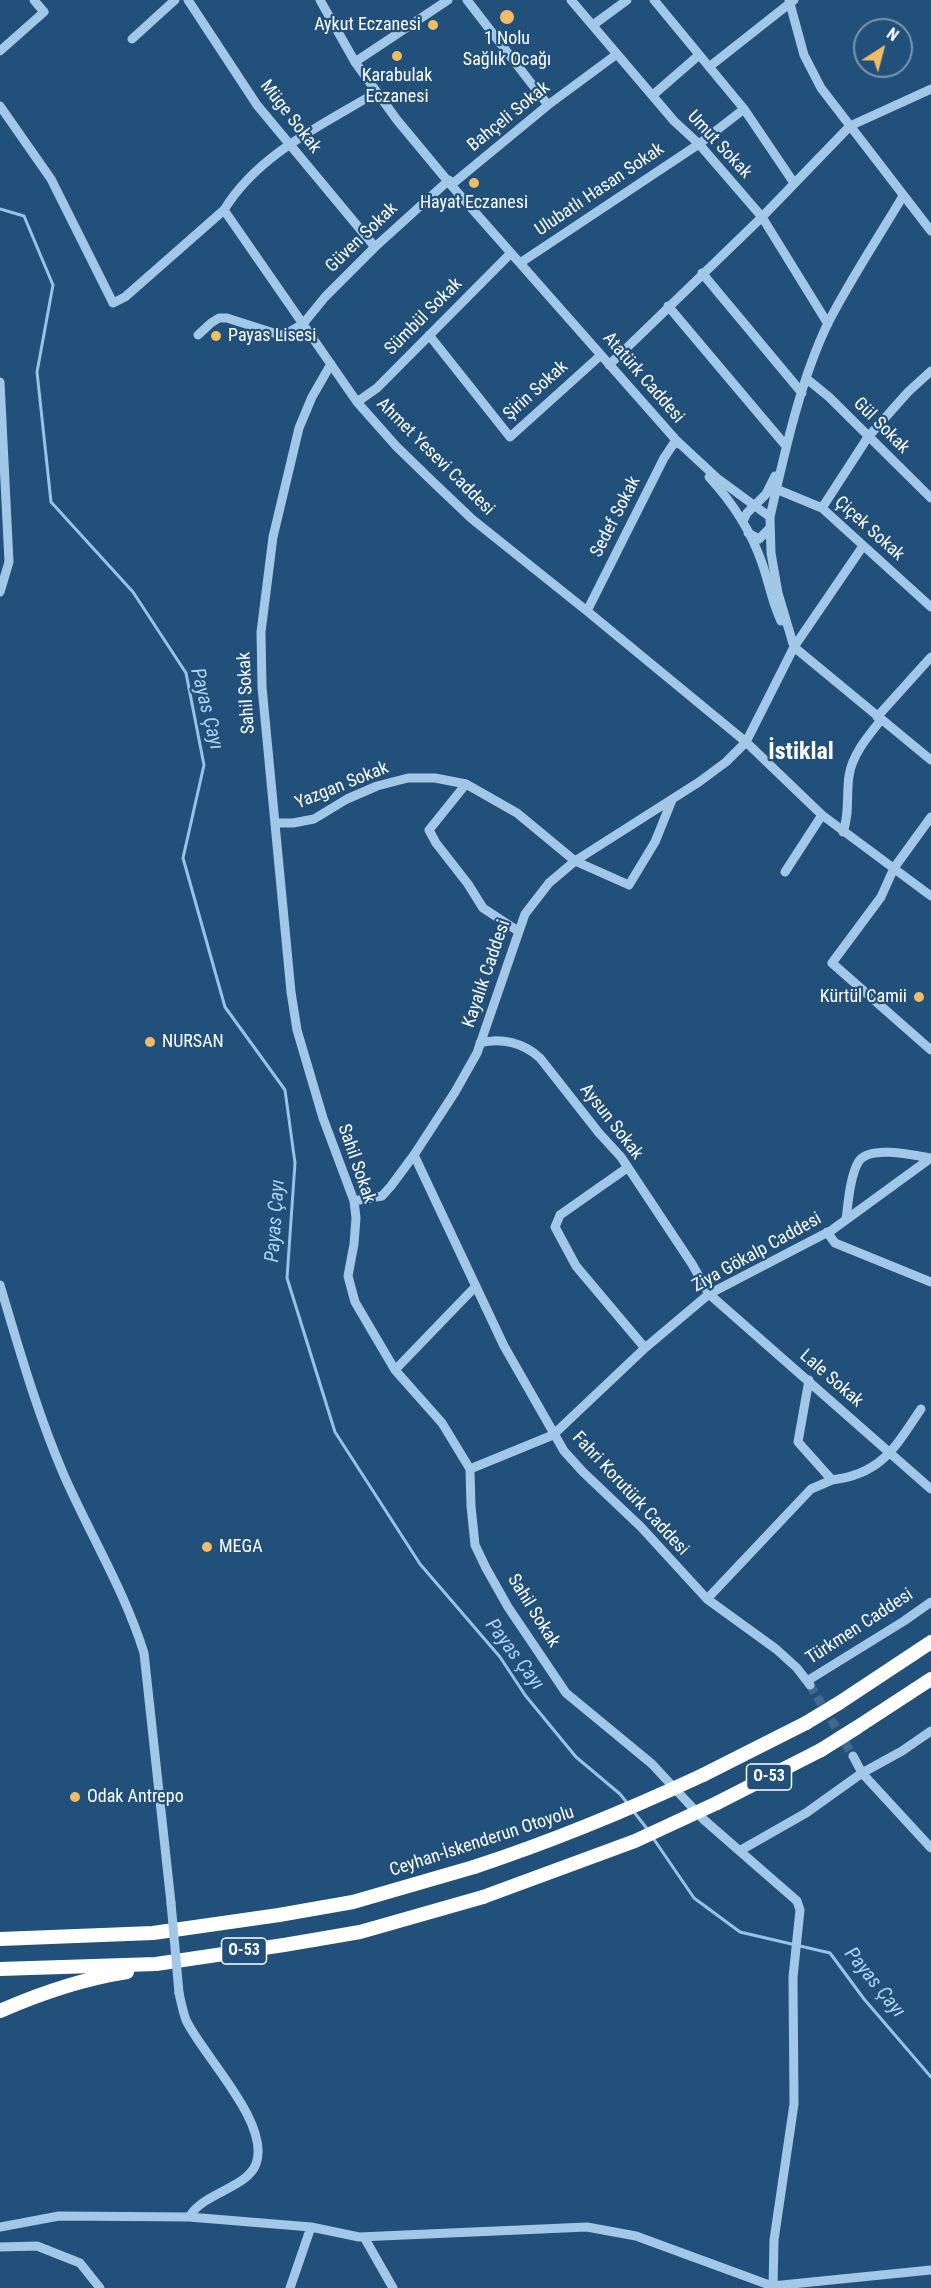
<!DOCTYPE html>
<meta charset="utf-8">
<style>
body{margin:0}
#map{position:relative;width:931px;height:2288px;overflow:hidden;background:#21507b;font-family:"Roboto Condensed",sans-serif}
canvas{display:block}
.north{position:absolute;left:853px;top:18px;width:60px;height:60px;box-sizing:border-box;background:#21507b;border:2px solid #7a96b0;border-radius:50%;rotate:36deg;font-size:16px;font-weight:700;line-height:24px;text-align:center;color:#fff}
.north::after{content:'';display:block;margin:auto;width:21px;height:27px;background:#f2bc64;clip-path:polygon(50% 0,100% 100%,50% 72%,0 100%)}
</style>
<div id="map">
<canvas width="931" height="2288"></canvas>
<div class="north">N</div>
</div>
<script>
const ctx = document.querySelector('canvas').getContext('2d');
ctx.lineJoin = 'round';
function strokePath(path, color, width, dash) { ctx.strokeStyle = color; ctx.lineWidth = width; ctx.lineCap = dash ? 'butt' : 'round'; ctx.setLineDash(dash || []); ctx.stroke(path); }
function drawText(font, color, halo, rows, align = 'center') {
  ctx.font = font + ' "Roboto Condensed",sans-serif'; ctx.lineWidth = 4.5; ctx.setLineDash([]); ctx.textBaseline = 'middle'; ctx.strokeStyle = halo; ctx.fillStyle = color; for (const [text, x, y, turn = 0] of rows) {
    ctx.save(); ctx.translate(x, y); ctx.rotate((+turn || 0) * Math.PI / 180); ctx.textAlign = isNaN(turn) ? turn : align; if (halo) ctx.strokeText(text, 0, 0); ctx.fillText(text, 0, 0); ctx.restore();
  }
}
strokePath(new Path2D(`
 M 0,209 L 24,216 L 53,285 L 37,372 L 51,502 L 133,592 L 186,673 L 204,765 L 183,858 L 225,1007 L 285,1090 L 295,1163 L 287,1278 L 335,1432 L 420,1564 L 500,1657 L 525,1695 L 576,1757 L 620,1794 L 628,1804
 M 634,1812 L 648,1830
 M 653,1838 L 694,1898 L 740,1932 L 830,1953 L 864,1999 L 931,2077`), '#96c3e7', 3);
strokePath(new Path2D(`
 M 810,1685 L 853,1756`), '#426a8f', 9, [9, 4.5]);
strokePath(new Path2D(`
 M 188,0 L 257,105 L 375,247
 M 320,0 L 355,62 L 397,120 L 451,185 L 676,440 L 717,478 L 770,517 L 771,553 L 778,593 L 794,647 L 931,760
 M 467,0 L 548,105
 M 571,0 L 674,121 L 699,144 L 762,217 L 828,324
 M 654,0 L 744,109 L 794,183
 M 789,0 L 804,55 L 821,88 L 931,231
 M 593,25 L 627,0
 M 132,39 L 175,0
 M 0,51 L 44,12 L 34,0
 M 355,62 L 448,0
 M 709,67 L 794,0
 M 653,95 L 699,55
 M 0,106 L 51,179 L 113,303 L 125,297 L 224,210 L 357,402 L 396,446 L 433,482 L 472,519 L 587,611 L 746,742 L 822,815 L 931,896
 M 451,185 L 548,105 L 617,54
 M 224,210 C 258,154 322,125 377,92
 M 520,263 L 699,144 L 744,109
 M 702,273 L 802,393
 M 668,306 L 786,446
 M 198,335 L 211,323 L 219,318 L 227,318 L 280,335 L 286,334 L 303,324 L 325,297 L 375,247 L 449,180
 M 429,335 L 510,437 L 601,355
 M 331,364 L 312,397 L 299,428 L 273,537 L 261,632 L 262,687 L 291,992 L 297,1030 L 323,1118 L 354,1201 L 356,1218 L 354,1244 L 348,1276 L 355,1302 L 395,1370 L 442,1423 L 470,1469 L 471,1506 L 475,1545 L 486,1568 L 508,1607 L 566,1693 L 652,1764 L 703,1819 L 797,1901 L 800,1910 L 793,1977 L 794,2104 L 774,2240 L 773,2288
 M 609,365 L 762,217 L 850,126 L 931,89
 M 807,379 L 829,397 L 931,498
 M 0,382 L 9,562 L 0,592
 M 357,402 L 377,388 L 511,253
 M 709,477 C 732,502 751,531 762,563 C 769,583 772,602 781,621
 M 776,489 L 822,508 L 931,607
 M 822,508 L 868,437 L 908,392 L 931,371
 M 770,517 C 784,455 800,381 828,323 C 850,280 878,238 903,196
 M 743,521 L 747,513 L 766,494 L 775,476
 M 748,533 L 759,539 L 770,528
 M 587,611 L 664,458 L 676,440 L 679,444
 M 877,717 L 931,657
 M 466,784 L 429,830 L 436,843 L 468,884 L 483,908 L 518,931
 M 931,817 L 894,868 L 881,897 L 832,963 L 931,1050
 M 275,823 L 293,823 L 314,819 L 347,799 L 377,786 L 408,778 L 435,778 L 466,784 L 517,813 L 575,861 L 629,885 L 655,842 L 672,800
 M 843,832 C 850,812 846,796 849,776 C 852,755 868,736 881,720
 M 785,872 L 822,815
 M 480,1043 C 501,1037 524,1043 540,1058 L 599,1133 L 621,1157 L 692,1264 L 709,1294 L 931,1489
 M 414,1155 L 504,1346 L 564,1451 L 583,1472 L 641,1527 L 707,1599 L 776,1649 L 797,1668 L 810,1685
 M 627,1168 L 560,1215 L 555,1227 L 576,1266 L 645,1348
 M 354,1201 L 382,1196 L 391,1186 L 414,1155 L 455,1092 L 477,1053 L 525,914 L 549,883 L 575,861 L 699,782 L 726,762 L 746,742 L 794,647 L 863,546
 M 846,1220 C 848,1204 850,1175 859,1161 C 870,1145 914,1155 930,1158
 M 827,1232 L 835,1243 L 931,1282
 M 0,1285 C 19,1349 37,1412 63,1473 C 89,1533 124,1589 144,1653 L 171,1903
 M 395,1370 L 476,1286
 M 809,1380 L 798,1442 L 832,1480 C 882,1474 895,1447 921,1409
 M 470,1469 L 553,1435 L 645,1348 L 709,1294 L 832,1230 L 931,1158
 M 707,1599 L 811,1489 L 832,1480
 M 807,1681 L 904,1621 L 931,1602
 M 853,1756 L 862,1773 L 931,1848
 M 741,1850 L 806,1813 L 862,1773 L 902,1751 L 931,1731
 M 179,1993 C 181,2002 183,2012 186,2020 C 203,2056 271,2123 256,2164 C 246,2189 204,2192 189,2217
 M 0,2227 L 59,2216 L 189,2217 L 311,2227 L 359,2237 L 587,2227 L 636,2236 L 772,2286 L 931,2270
 M 364,2237 L 393,2288
 M 0,2247 L 37,2246 L 80,2263 L 100,2288
 M 290,2288 L 311,2227`), '#a3c7e6', 9);
strokePath(new Path2D(`
 M 839,1703 L 931,1642
 M 856,1728 L 931,1679
 M 703,1775 L 806,1723
 M 717,1803 L 821,1750
 M 0,1939 L 153,1933 L 279,1915 L 353,1902 L 474,1867
 M 0,1969 L 156,1964 L 284,1945 L 360,1932 L 483,1897
 M 0,2011 C 41,1993 82,1979 127,1972`), '#fff', 14);
strokePath(new Path2D(`
 M 171,1903 L 179,1993`), '#a3c7e6', 9);
strokePath(new Path2D(`
 M 806,1723 L 839,1703
 M 821,1750 L 856,1728
 M 474,1867 C 553,1841 628,1810 703,1775
 M 483,1897 L 635,1841 L 717,1803`), '#fff', 14);
for (const [x, y, r, color] of [
 [507,17,8,"#f2bc64"],
 [433,25,6,"#f2bc64"],
 [397,56,6,"#f2bc64"],
 [474,183,6,"#f2bc64"],
 [216,336,6,"#f2bc64"],
 [919,997,6,"#f2bc64"],
 [150,1042,6,"#f2bc64"],
 [207,1547,6,"#f2bc64"],
 [75,1797,6,"#f2bc64"]
]) { const dot = new Path2D(); dot.arc(x, y, r, 0, 2 * Math.PI); ctx.fillStyle = color; ctx.fill(dot); strokePath(dot, '#21507b', 2); }
for (const [x, y, w] of [
 [769,1777,45],
 [244,1951,45]
]) { const box = new Path2D(); box.roundRect(x - w / 2, y - 13, w, 26, 4.5); ctx.fillStyle = '#21507b'; ctx.fill(box); strokePath(box, '#fff', 1.5); }
drawText('bold 16px', '#fff', null, [
 ["O-53",769,1777],
 ["O-53",244,1951]
]);
drawText('18px', '#fff', '#21507b', [
 ["Aykut Eczanesi",421,25,"right"],
 ["1 Nolu",507,39,"center"],
 ["Sağlık Ocağı",507,60,"center"],
 ["Karabulak",397,76,"center"],
 ["Eczanesi",397,97,"center"],
 ["Hayat Eczanesi",474,203,"center"],
 ["Payas Lisesi",228,336],
 ["Kürtül Camii",907,997,"right"],
 ["NURSAN",162,1042],
 ["MEGA",219,1547],
 ["Odak Antrepo",87,1797]
], 'left');
drawText('18px', '#fff', '#21507b', [
 ["Müge Sokak",290,117,52],
 ["Bahçeli Sokak",509,117,-39],
 ["Umut Sokak",719,145,47],
 ["Ulubatlı Hasan Sokak",600,190,-34],
 ["Güven Sokak",362,238,-44],
 ["Sümbül Sokak",424,317,-45],
 ["Atatürk Caddesi",643,378,49],
 ["Şirin Sokak",536,391,-42],
 ["Gül Sokak",881,426,45],
 ["Ahmet Yesevi Caddesi",435,457,45],
 ["Sedef Sokak",616,517,-63],
 ["Çiçek Sokak",869,529,42],
 ["Sahil Sokak",247,693,-93],
 ["Yazgan Sokak",342,786,-22],
 ["Kayalık Caddesi",487,974,-71],
 ["Aysun Sokak",611,1122,52],
 ["Sahil Sokak",356,1164,71],
 ["Ziya Gökalp Caddesi",757,1253,-29],
 ["Lale Sokak",831,1379,41],
 ["Fahri Korutürk Caddesi",630,1494,47],
 ["Sahil Sokak",533,1611,58],
 ["Türkmen Caddesi",860,1627,-33],
 ["Ceyhan-İskenderun Otoyolu",482,1842,-18]
]);
drawText('italic 20px', '#aed1ee', '#21507b', [
 ["Payas Çayı",206,709,76],
 ["Payas Çayı",276,1221,-86],
 ["Payas Çayı",514,1655,53],
 ["Payas Çayı",874,1983,51]
]);
drawText('bold 24px', '#fff', '#21507b', [
 ["İstiklal",801,753]
]);
</script>
